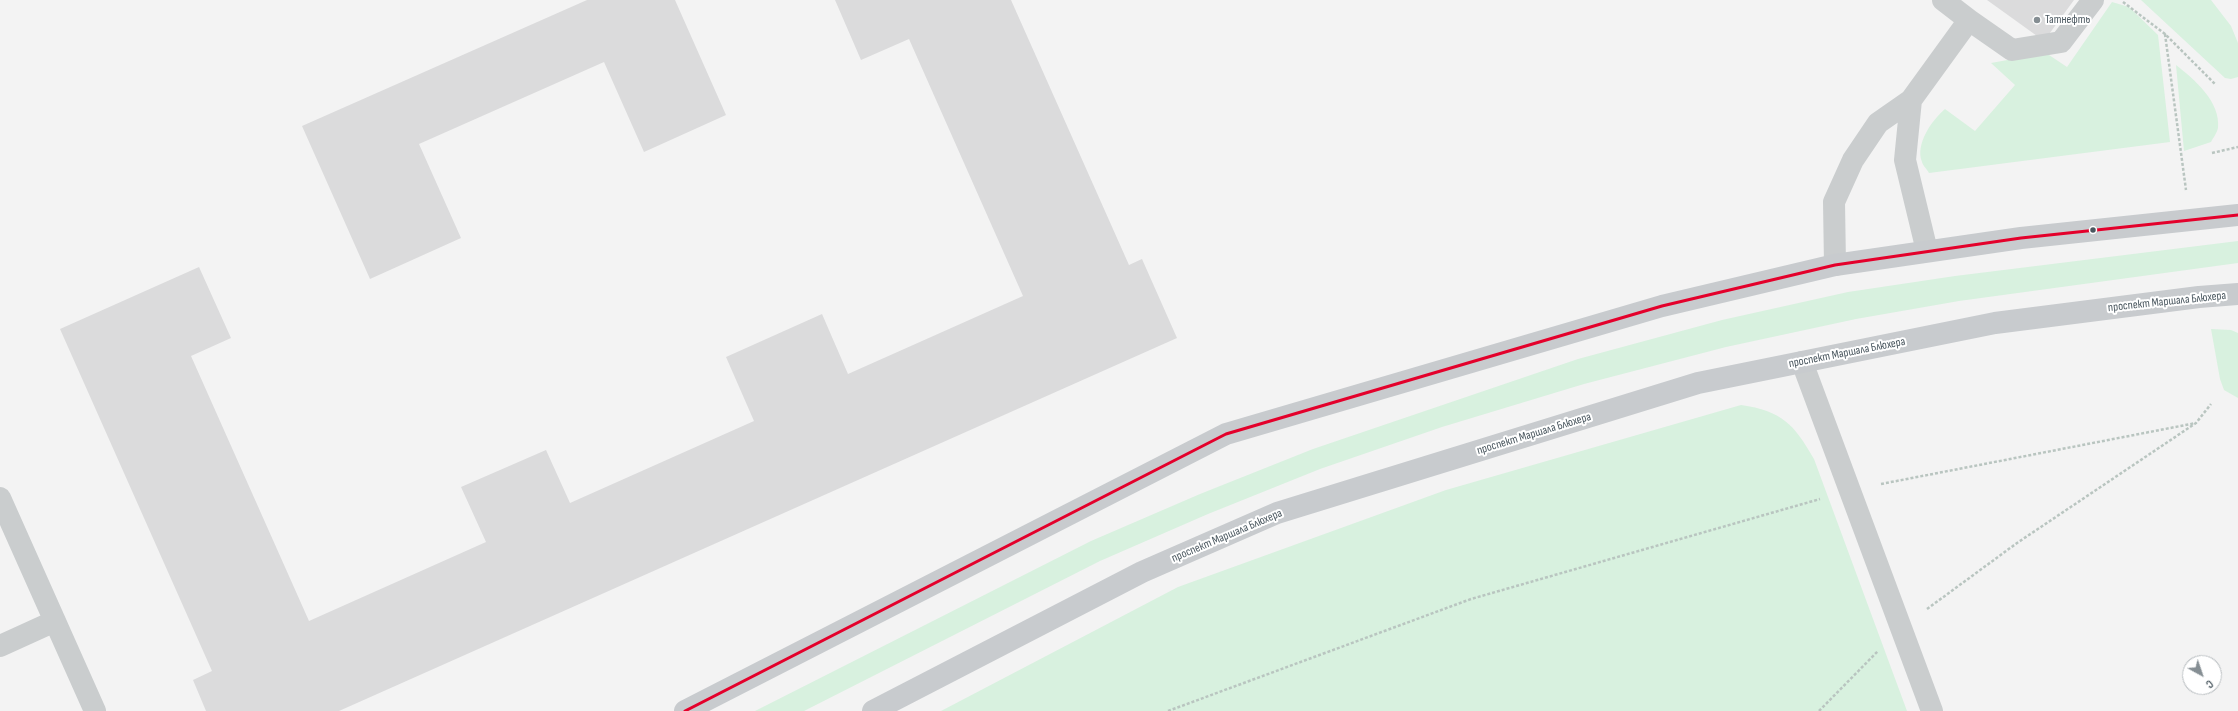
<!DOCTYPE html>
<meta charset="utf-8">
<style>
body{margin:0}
#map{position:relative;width:2238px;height:711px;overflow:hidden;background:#f3f3f3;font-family:"Sofia Sans Condensed",sans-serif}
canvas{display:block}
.north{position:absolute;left:2182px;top:655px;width:40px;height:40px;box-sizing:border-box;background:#fff;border:1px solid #b7bcbf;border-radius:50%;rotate:140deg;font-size:11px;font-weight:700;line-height:16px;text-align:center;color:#4a575f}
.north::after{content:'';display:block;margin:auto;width:14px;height:18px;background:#858e93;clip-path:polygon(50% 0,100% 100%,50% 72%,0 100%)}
</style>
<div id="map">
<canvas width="2238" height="711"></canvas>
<div class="north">С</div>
</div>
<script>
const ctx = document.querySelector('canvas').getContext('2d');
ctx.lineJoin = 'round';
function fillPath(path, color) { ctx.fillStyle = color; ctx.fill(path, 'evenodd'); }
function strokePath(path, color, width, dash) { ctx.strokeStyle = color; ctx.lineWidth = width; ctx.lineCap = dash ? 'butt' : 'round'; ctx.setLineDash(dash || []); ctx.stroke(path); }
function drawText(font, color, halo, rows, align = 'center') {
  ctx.font = font + ' "Sofia Sans Condensed",sans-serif'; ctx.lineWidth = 4; ctx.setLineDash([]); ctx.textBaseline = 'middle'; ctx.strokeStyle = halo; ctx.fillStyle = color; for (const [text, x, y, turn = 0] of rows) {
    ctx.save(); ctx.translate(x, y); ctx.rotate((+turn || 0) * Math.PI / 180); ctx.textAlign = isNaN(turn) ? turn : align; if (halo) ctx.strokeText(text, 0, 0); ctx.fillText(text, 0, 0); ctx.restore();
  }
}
fillPath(new Path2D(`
 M 2141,0 L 2211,0 L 2231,26 L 2238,43 L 2238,77 L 2231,79 L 2225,78 Z
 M 2112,2 L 2129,7 L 2158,35 L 2170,142 L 1929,173 C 1927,169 1923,166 1922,162 C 1915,144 1932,120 1945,109 L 1975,131 L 2015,85 L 1991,63 L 2046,53 L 2067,67 Z
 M 2176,65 C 2194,79 2221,102 2218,128 C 2217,133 2213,138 2211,142 L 2184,151 Z
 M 2238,241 L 2238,263 L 1959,301 L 1856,319 L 1726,347 L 1584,384 L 1442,427 L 1320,469 L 1208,514 L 1100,561 L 804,711 L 755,711 L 1091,541 L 1200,494 L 1313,449 L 1578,359 L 1722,320 L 1848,292 L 1955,276 Z
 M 2211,329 L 2231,330 L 2238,333 L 2238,398 L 2224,390 L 2220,379 Z
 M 1741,405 C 1782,411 1794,424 1814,459 L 1907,711 L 941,711 L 1178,587 L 1446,490 Z`), '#d8f1df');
fillPath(new Path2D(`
 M 587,0 L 675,0 L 726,115 L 644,152 L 604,62 L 419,144 L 461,238 L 370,279 L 302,126 Z
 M 835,0 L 1011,0 L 1129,265 L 1142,259 L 1177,338 L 339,711 L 206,711 L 193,680 L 212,671 L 60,329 L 199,267 L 231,338 L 191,356 L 309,621 L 486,542 L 461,487 L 546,450 L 570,503 L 754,421 L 726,357 L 822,314 L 848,374 L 1023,296 L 909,39 L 861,60 Z
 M 1987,0 L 2074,0 L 2044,41 Z`), '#dbdbdc');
strokePath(new Path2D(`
 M 2123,2 L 2165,34 L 2215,84
 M 2165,34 L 2186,190
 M 2212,153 L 2238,147
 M 1881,484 L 2196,423
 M 1927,609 L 2017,543 L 2196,423 L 2211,404
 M 1168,711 L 1471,599 L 1820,499
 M 1819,711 L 1878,651`), '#b9c5c0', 2.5, [3, 2]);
strokePath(new Path2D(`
 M 1969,20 L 2012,50 L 2061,42 L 2093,0
 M 1911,100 L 1905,160 L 1927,251
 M 1835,265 L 1834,202 L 1853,160 L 1878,123 L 1911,100 L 1969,20 L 1943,0
 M 1802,362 L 1932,711
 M 0,498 L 95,711
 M 0,646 L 55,621`), '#cacdce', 22);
strokePath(new Path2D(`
 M 685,711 L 1226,434 L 1662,306 L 1835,265 L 2021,238 L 2238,215
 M 873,711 L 1142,572 L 1277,513 L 1698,383 L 1995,323 L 2199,297 L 2238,294`), '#c8cbce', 22);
strokePath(new Path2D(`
 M 685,711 L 1226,434 L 1662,306 L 1835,265 L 2021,238 L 2238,215`), '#e4002b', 3);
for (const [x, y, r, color] of [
 [2037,20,4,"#858e93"],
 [2093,230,3.5,"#4a575f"]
]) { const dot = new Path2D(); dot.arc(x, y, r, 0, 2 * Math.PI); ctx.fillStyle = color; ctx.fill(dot); strokePath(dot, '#fff', 1.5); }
drawText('12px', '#4a575f', '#fff', [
 ["Татнефть",2045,20]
], 'left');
drawText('12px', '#4a575f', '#fff', [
 ["проспект Маршала Блюхера",2167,302,-6],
 ["проспект Маршала Блюхера",1847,353,-11],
 ["проспект Маршала Блюхера",1534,434,-17],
 ["проспект Маршала Блюхера",1227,536,-23]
]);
</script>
